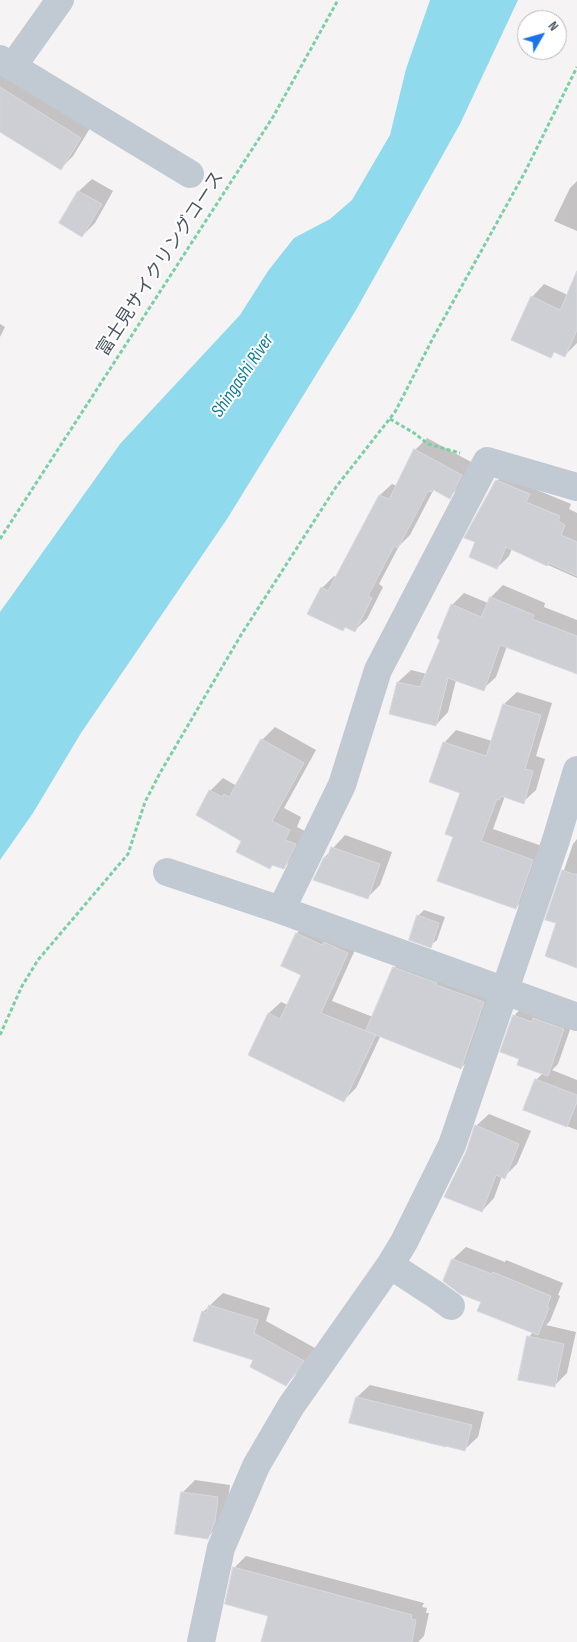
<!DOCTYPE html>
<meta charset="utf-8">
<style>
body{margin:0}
#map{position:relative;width:577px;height:1642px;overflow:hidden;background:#f5f3f3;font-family:"Sofia Sans Condensed",sans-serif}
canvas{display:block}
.north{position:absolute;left:517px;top:10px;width:50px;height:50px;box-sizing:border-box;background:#fff;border:1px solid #b7bbc0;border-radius:50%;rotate:52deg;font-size:14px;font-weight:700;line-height:20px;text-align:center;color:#4a5661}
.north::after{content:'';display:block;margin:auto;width:18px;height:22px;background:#1a73e8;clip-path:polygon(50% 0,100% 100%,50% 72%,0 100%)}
</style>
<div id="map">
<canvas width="577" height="1642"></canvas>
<div class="north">N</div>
</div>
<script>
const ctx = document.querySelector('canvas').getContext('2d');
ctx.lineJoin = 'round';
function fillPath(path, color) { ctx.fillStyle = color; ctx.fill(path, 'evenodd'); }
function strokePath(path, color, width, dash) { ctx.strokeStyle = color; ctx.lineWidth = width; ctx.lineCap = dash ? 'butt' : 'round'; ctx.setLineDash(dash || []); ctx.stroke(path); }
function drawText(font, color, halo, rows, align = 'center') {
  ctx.font = font + ' "Sofia Sans Condensed","Noto Sans JP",sans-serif'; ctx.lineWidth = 4; ctx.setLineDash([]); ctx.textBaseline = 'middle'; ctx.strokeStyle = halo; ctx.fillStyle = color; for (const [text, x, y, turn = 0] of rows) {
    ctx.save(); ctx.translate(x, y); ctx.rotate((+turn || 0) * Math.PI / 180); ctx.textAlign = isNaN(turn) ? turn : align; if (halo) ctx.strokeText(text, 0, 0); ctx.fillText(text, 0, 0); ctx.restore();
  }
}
fillPath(new Path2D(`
 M 430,0 L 518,0 L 460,124 L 356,310 L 227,519 L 81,733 L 33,813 L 0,860 L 0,612 L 120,444 L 240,315 L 268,271 L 294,238 L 330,219 L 352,200 L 390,135 L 406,69 Z`), '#90daee');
fillPath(new Path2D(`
 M 0,66 L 92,125 L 73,156 L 60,169 L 0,131 Z
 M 92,179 L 113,191 L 95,223 L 82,236 L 61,223 L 79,191 Z
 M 577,181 L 577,231 L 554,221 L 570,188 Z
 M 544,284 L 572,297 L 577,294 L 577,343 L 565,355 L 556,351 L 550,357 L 532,297 Z
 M 0,324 L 5,327 L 0,337 Z
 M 427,438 L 473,463 L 461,485 L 450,497 L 434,489 L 410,535 L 399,546 L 379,584 L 383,587 L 367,619 L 355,630 L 346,626 L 343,630 L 322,588 L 334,576 L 337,578 L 380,495 L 392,484 L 397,486 L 415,450 Z
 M 509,469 L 537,490 L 571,504 L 569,509 L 577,513 L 577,578 L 512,549 L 509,556 L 497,568 L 497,481 Z
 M 503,585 L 545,603 L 544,607 L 577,620 L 577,668 L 507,646 L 496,677 L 483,689 L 456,680 L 448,712 L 436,725 L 391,713 L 398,682 L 411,670 L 427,674 L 442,639 L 452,605 L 464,593 L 488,603 L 491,597 Z
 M 517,692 L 552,703 L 536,756 L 545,759 L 536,790 L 523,802 L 505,796 L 493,829 L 545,847 L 528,895 L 516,908 L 454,837 L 462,792 L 444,743 L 456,730 L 492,741 L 504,704 Z
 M 275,727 L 316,750 L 284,808 L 301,817 L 297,827 L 307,832 L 296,855 L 283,868 L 274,864 L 270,868 L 243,841 L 210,791 L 223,778 L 235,785 L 262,740 Z
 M 345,835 L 392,852 L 380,885 L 367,898 L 315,879 L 325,857 Z
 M 577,839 L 577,966 L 558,923 L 547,919 L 573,844 Z
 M 424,910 L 445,917 L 437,940 L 430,946 L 418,916 Z
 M 309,921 L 359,941 L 332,1001 L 373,1017 L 394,968 L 406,955 L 496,989 L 474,1055 L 461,1068 L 381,1035 L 356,1088 L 344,1100 L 249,1054 L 269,1013 L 281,1002 L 288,1005 L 302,975 L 282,966 L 297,933 Z
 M 524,1005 L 574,1018 L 558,1064 L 552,1070 L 577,1080 L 577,1130 L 525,1110 L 536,1080 L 543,1073 L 520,1058 L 514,1016 Z
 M 489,1114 L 531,1131 L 517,1164 L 504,1177 L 502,1176 L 494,1198 L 482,1211 L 467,1152 L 476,1126 Z
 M 466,1247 L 505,1262 L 506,1260 L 563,1283 L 558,1295 L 560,1296 L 550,1321 L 546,1325 L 576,1332 L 567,1373 L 554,1386 L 529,1337 L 533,1332 L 445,1281 L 453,1259 Z
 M 223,1293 L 270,1308 L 266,1321 L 315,1348 L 298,1372 L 285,1385 L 255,1360 L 203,1312 Z
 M 370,1385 L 484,1412 L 478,1437 L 465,1449 L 447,1445 L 357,1397 Z
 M 195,1480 L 230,1485 L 227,1509 L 220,1524 L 208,1537 L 182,1493 Z
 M 246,1556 L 424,1603 L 422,1607 L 427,1608 L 426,1613 L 429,1613 L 424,1636 L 418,1642 L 263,1642 L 270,1616 L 234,1568 Z`), '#0003');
const building = new Path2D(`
 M 0,87 L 81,138 L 61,170 L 0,132 Z
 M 78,191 L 102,204 L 82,237 L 59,223 Z
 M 577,271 L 577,330 L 565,357 L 554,352 L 551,358 L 511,340 L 531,296 L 560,310 Z
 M 414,449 L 462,475 L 450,499 L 432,489 L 431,492 L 428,491 L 398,548 L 394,546 L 368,596 L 372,598 L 355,632 L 345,627 L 343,631 L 307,614 L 321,587 L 328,591 L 379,495 L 389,499 Z
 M 496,480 L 530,494 L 526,502 L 560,516 L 558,521 L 565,525 L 561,535 L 577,542 L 577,576 L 549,563 L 547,566 L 506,547 L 497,569 L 469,557 L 475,542 L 464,538 Z
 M 490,597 L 534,615 L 532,619 L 577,636 L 577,674 L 500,645 L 484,691 L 448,678 L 436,726 L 389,714 L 397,682 L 420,687 L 440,640 L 437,638 L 451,604 L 481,617 Z
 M 503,704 L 541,715 L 525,769 L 533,771 L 524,804 L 501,796 L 499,800 L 497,799 L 481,841 L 533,860 L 516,909 L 437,881 L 453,837 L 445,834 L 460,793 L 429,782 L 443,742 L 486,756 Z
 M 261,739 L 304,763 L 272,821 L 290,830 L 285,840 L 296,844 L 284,869 L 272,865 L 270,869 L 236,852 L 241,841 L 196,815 L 209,790 L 222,797 L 224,794 L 229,797 Z
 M 331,847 L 380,864 L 368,899 L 313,880 L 324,857 L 327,858 Z
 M 562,870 L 573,874 L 577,874 L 577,968 L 545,956 L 556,923 L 545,920 Z
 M 417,915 L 439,923 L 431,948 L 409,940 Z
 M 296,933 L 322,945 L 324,942 L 348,953 L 321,1013 L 376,1035 L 344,1102 L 248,1055 L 268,1013 L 280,1019 L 301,975 L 281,966 Z
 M 393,967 L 437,983 L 436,985 L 484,1002 L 461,1069 L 366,1031 Z
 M 513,1015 L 532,1022 L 533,1018 L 564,1029 L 548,1076 L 517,1065 L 519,1059 L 500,1052 Z
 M 535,1079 L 577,1095 L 577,1102 L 567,1127 L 523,1110 Z
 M 475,1125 L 519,1144 L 505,1179 L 496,1175 L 482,1212 L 444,1197 L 466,1152 Z
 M 452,1259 L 492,1274 L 493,1272 L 551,1296 L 547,1307 L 549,1308 L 538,1335 L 477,1311 L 481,1302 L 460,1294 L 443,1281 Z
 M 209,1305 L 258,1320 L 254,1333 L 304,1361 L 286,1386 L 250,1367 L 253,1360 L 193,1341 L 202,1311 L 206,1313 Z
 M 527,1336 L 564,1344 L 555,1387 L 518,1380 Z
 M 356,1397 L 472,1425 L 465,1451 L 446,1446 L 446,1447 L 349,1423 Z
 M 181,1492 L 218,1497 L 215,1522 L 208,1539 L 175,1534 Z
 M 233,1567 L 412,1615 L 411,1619 L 416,1620 L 412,1642 L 261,1642 L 268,1616 L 225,1604 Z`);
fillPath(building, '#cdcfd5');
strokePath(building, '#d7d9de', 1);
strokePath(new Path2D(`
 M 390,419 L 414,433 L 428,444 L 460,453
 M 0,539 L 273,117 L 338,0
 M 0,1035 L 22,986 L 38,960 L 128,854 L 145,802 L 160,773 L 241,635 L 336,487 L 395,412 L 433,338 L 525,172 L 577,67`), '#7ad0a6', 3, [4, 2.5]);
strokePath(new Path2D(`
 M 0,59 L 190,174
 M 13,66 L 60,0
 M 167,872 L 281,910 L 577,1017
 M 281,910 L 342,785 L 378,670 L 487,461 L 577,487
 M 390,1265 L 436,1295 L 451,1306
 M 201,1642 L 221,1548 L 256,1466 L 291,1406 L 390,1265 L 404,1242 L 452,1145 L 556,840 L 577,770`), '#c1cad2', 28);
drawText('18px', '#4a5661', '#fff', [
 ["富士見サイクリングコース",161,264,-57]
]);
drawText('italic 19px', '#0c7c9b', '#fff', [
 ["Shingashi River",243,376,-56]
]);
</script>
